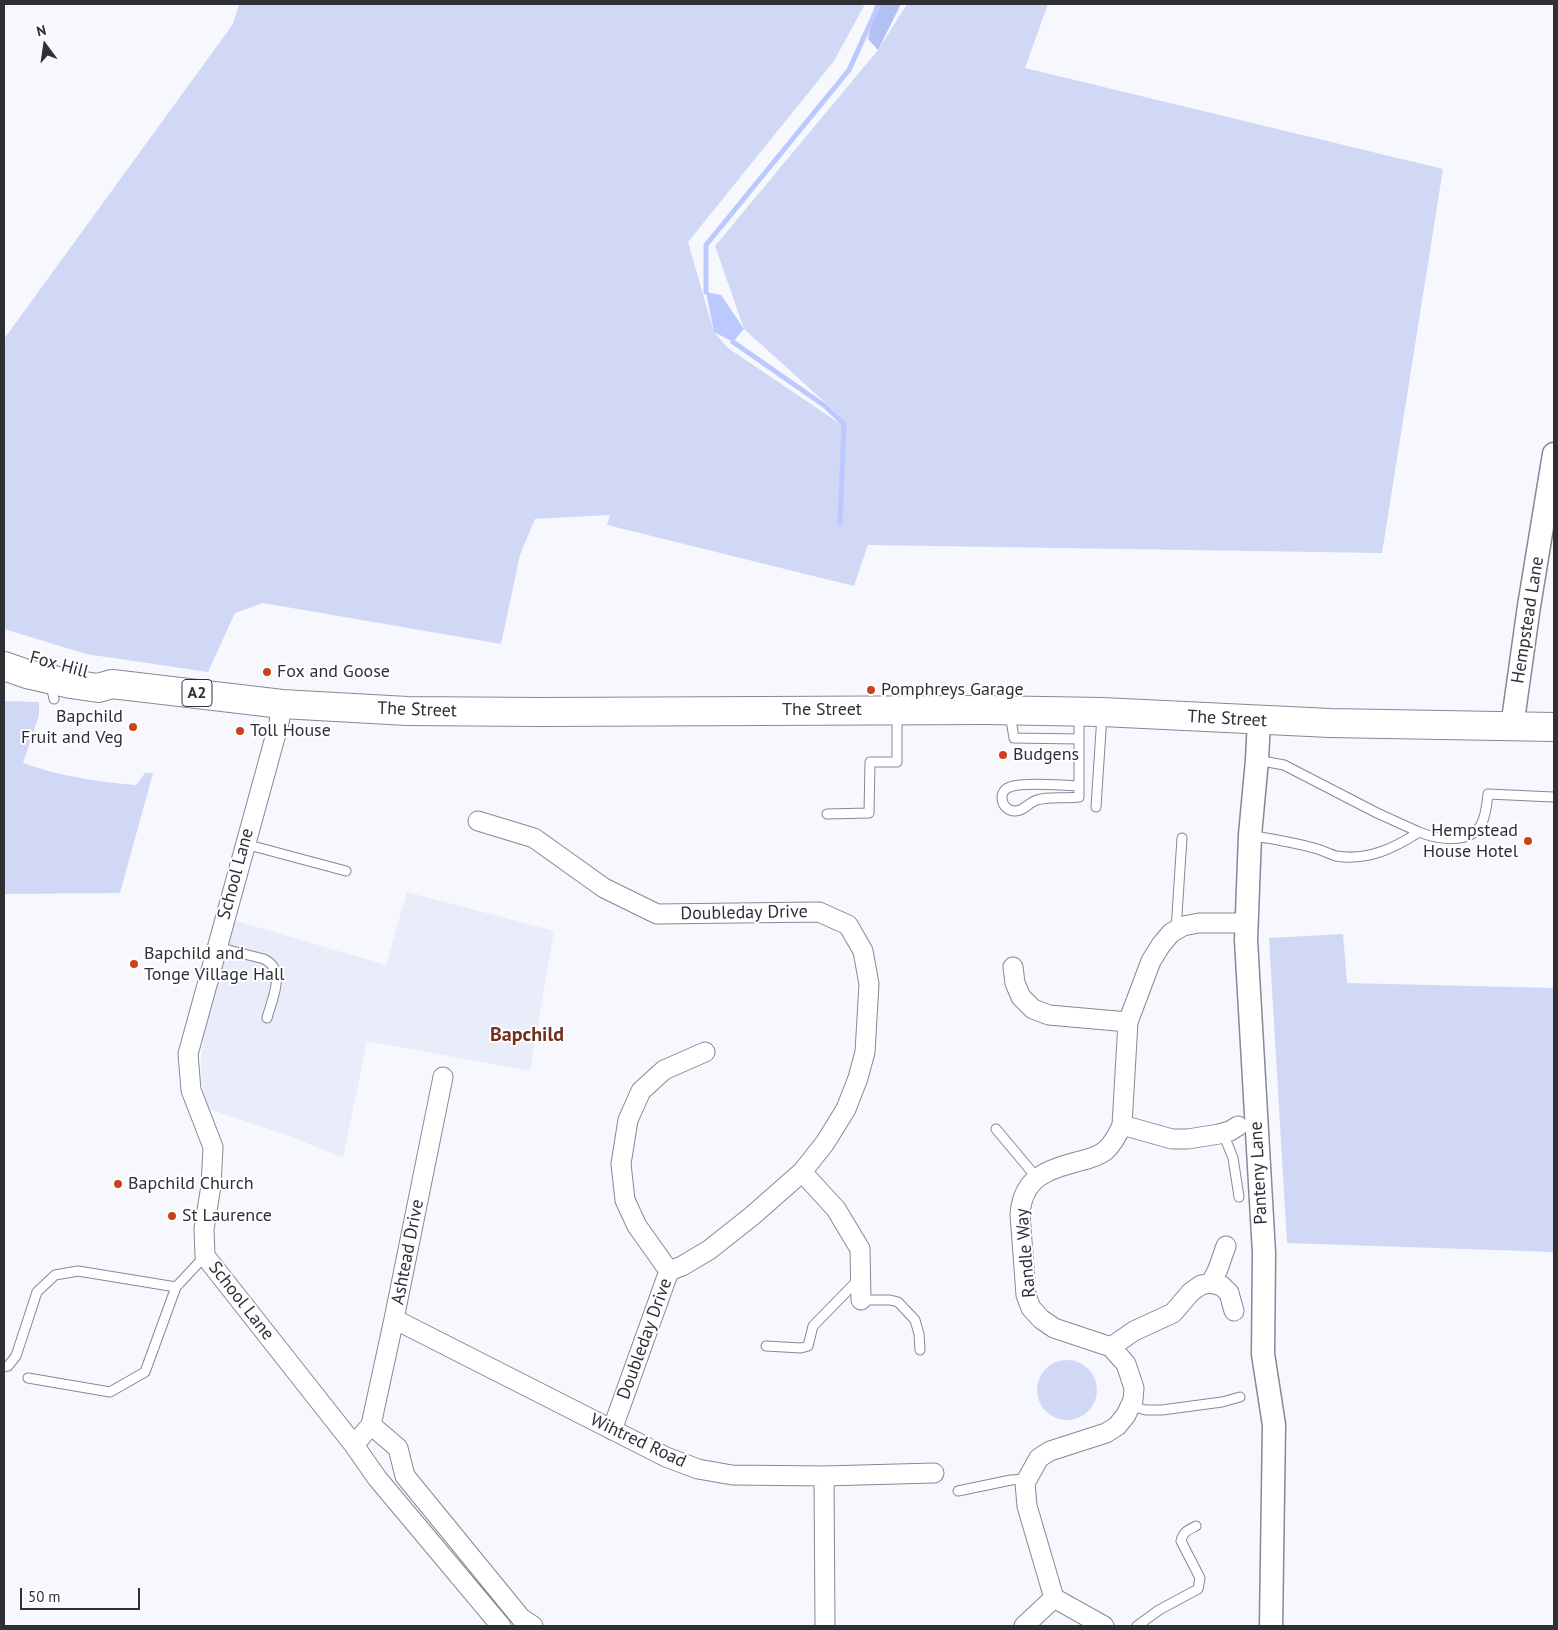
<!DOCTYPE html>
<style>
body{margin:0}
#map{position:relative;width:1558px;height:1630px;overflow:hidden;background:#f6f8fe;font-family:"PT Sans",sans-serif}
canvas{display:block}
.frame{position:absolute;inset:0;border:5px solid #2f3036;pointer-events:none}
.north{position:absolute;left:20px;top:20px;width:50px;height:50px;-webkit-text-stroke:4px #fff;paint-order:stroke;rotate:346deg;font-size:14px;font-weight:700;line-height:20px;text-align:center;color:#2f3036}
.north::after{content:'';display:block;margin:auto;width:18px;height:22px;background:#2f3036;clip-path:polygon(50% 0,100% 100%,50% 72%,0 100%)}
.scale{position:absolute;left:20px;top:1588px;width:120px;height:22px;box-sizing:border-box;border:2px solid #2f3036;border-top:0;padding-left:6px;font-size:15px;line-height:18px;white-space:nowrap;color:#2f3036;-webkit-text-stroke:4px #fff;paint-order:stroke}
</style>
<div id="map">
<canvas width="1558" height="1630"></canvas>
<div class="frame"></div>
<div class="north">N</div>
<div class="scale">50 m</div>
</div>
<script>
const ctx = document.querySelector('canvas').getContext('2d');
ctx.lineJoin = 'round';
function fillPath(path, color) { ctx.fillStyle = color; ctx.fill(path, 'evenodd'); }
function strokePath(path, color, width, dash) { ctx.strokeStyle = color; ctx.lineWidth = width; ctx.lineCap = dash ? 'butt' : 'round'; ctx.setLineDash(dash || []); ctx.stroke(path); }
function drawText(font, color, halo, rows, align = 'center') {
  ctx.font = font + ' "PT Sans",sans-serif'; ctx.lineWidth = 4; ctx.setLineDash([]); ctx.textBaseline = 'middle'; ctx.strokeStyle = halo; ctx.fillStyle = color; for (const [text, x, y, turn = 0] of rows) {
    ctx.save(); ctx.translate(x, y); ctx.rotate((+turn || 0) * Math.PI / 180); ctx.textAlign = isNaN(turn) ? turn : align; if (halo) ctx.strokeText(text, 0, 0); ctx.fillText(text, 0, 0); ctx.restore();
  }
}
fillPath(new Path2D(`
 M 407,892 L 554,931 L 530,1071 L 367,1041 L 343,1158 L 290,1136 L 206,1108 L 201,1075 L 201,1057 L 205,1031 L 224,958 L 231,958 L 235,947 L 228,945 L 233,920 L 386,965 Z`), '#e9ecf9');
fillPath(new Path2D(`
 M 239,4 L 865,4 L 834,61 L 688,242 L 714,332 L 728,348 L 839,423 L 839,415 L 744,329 L 715,246 L 878,50 L 907,4 L 1048,4 L 1025,68 L 1443,169 L 1382,553 L 868,545 L 854,586 L 607,525 L 610,515 L 535,519 L 520,555 L 501,644 L 263,603 L 235,613 L 208,672 L 86,654 L 4,629 L 4,339 L 233,24 Z
 M 4,701 L 39,702 L 39,715 L 23,763 C 59,776 99,782 136,785 L 145,773 L 153,773 L 120,893 L 4,894 Z
 M 1343,934 L 1347,983 L 1554,988 L 1554,1252 L 1287,1243 L 1269,938 Z
 M1037 1390a30 30 0 1 1 60 0a30 30 0 1 1-60 0Z`), '#d0d8f6');
fillPath(new Path2D(`
 M 875,4 L 901,4 L 878,50 L 868,39 Z`), '#b2c0f3');
fillPath(new Path2D(`
 M 706,292 L 721,295 L 744,329 L 733,342 L 714,332 Z`), '#bcc9fe');
strokePath(new Path2D(`
 M 706,292 L 706,245 L 849,70 L 879,4
 M 733,342 L 825,406 L 844,424 L 840,523`), '#bcc9fe', 5);
const service = new Path2D(`
 M 44,662 L 50,680 L 54,699
 M 1010,714 L 1014,738 L 1079,739
 M 1079,714 L 1079,797 C 1066,799 1050,796 1037,800 C 1029,802 1023,812 1014,811 C 1001,810 997,791 1010,787 C 1022,782 1064,785 1079,786
 M 1257,760 L 1284,765 L 1377,813 L 1419,832
 M 1096,807 L 1102,715
 M 827,814 L 869,813 L 870,762 L 897,762 L 897,713
 M 1250,835 C 1271,839 1293,842 1314,848 C 1322,850 1329,854 1336,856 C 1367,861 1393,849 1419,832 C 1436,839 1469,845 1481,825 C 1486,816 1487,803 1488,794 L 1553,797
 M 245,844 L 346,871
 M 1176,930 L 1182,838
 M 217,947 L 264,959 C 287,970 272,999 267,1018
 M 996,1129 L 1037,1178
 M 1223,1133 L 1233,1158 L 1239,1197
 M 861,1300 L 890,1300 L 898,1302 L 915,1320 L 919,1334 L 920,1350
 M 766,1346 L 801,1348 L 808,1346 L 813,1326 L 859,1279
 M 4,1367 L 8,1366 L 16,1356 L 37,1292 L 55,1275 L 78,1271 L 176,1287 L 205,1256
 M 28,1378 L 110,1392 L 145,1372 L 176,1287
 M 1130,1406 L 1146,1410 L 1162,1410 L 1222,1402 L 1240,1397
 M 958,1491 L 1011,1480 L 1027,1479
 M 1137,1626 L 1159,1610 L 1198,1589 L 1200,1578 L 1181,1541 C 1183,1532 1188,1530 1196,1526`);
const minor = new Path2D(`
 M 282,704 L 279,723 L 188,1054 L 191,1090 L 213,1147 L 211,1186 L 204,1229 L 205,1256 L 354,1445 L 377,1478 L 501,1626
 M 478,821 L 534,838 L 604,888 L 657,914 L 819,912 L 848,925 L 863,951 L 869,984 L 865,1052 L 858,1078 L 846,1109 L 825,1143 L 802,1172 L 752,1216 L 709,1250 L 682,1266 L 669,1271 L 612,1430
 M 1013,967 L 1015,983 L 1021,997 L 1033,1009 L 1049,1015 L 1128,1022
 M 1122,1125 L 1172,1139 L 1188,1139 L 1219,1134 L 1230,1131 L 1238,1126
 M 802,1172 L 836,1209 L 860,1249 L 861,1300
 M 669,1271 L 637,1226 L 625,1200 L 621,1164 L 628,1120 L 641,1091 L 664,1070 L 705,1052
 M 1211,1283 L 1218,1269 L 1226,1246
 M 394,1319 L 666,1457 L 698,1469 L 732,1475 L 824,1476 L 934,1473
 M 1111,1347 L 1134,1331 L 1173,1313 L 1191,1292 L 1201,1285 L 1211,1283 L 1222,1286 L 1229,1293 L 1234,1311
 M 371,1425 L 398,1448 L 405,1476 L 521,1618 L 533,1626
 M 354,1445 L 371,1425 L 394,1319 L 443,1077
 M 824,1476 L 825,1626
 M 1024,1626 L 1054,1598
 M 1104,1626 L 1054,1598 L 1027,1506 L 1025,1483 L 1039,1458 L 1050,1451 L 1106,1433 L 1117,1426 L 1126,1415 L 1133,1400 L 1134,1388 L 1126,1364 L 1111,1347 L 1054,1328 L 1041,1319 L 1031,1308 L 1026,1295 L 1020,1214 C 1023,1176 1048,1170 1080,1161 C 1089,1159 1098,1156 1105,1151 C 1113,1144 1118,1134 1122,1125 L 1128,1022 L 1151,961 L 1161,945 L 1171,933 L 1183,926 L 1199,923 L 1246,923`);
const tertiary = new Path2D(`
 M 1259,720 L 1257,760 L 1250,835 L 1246,940 L 1264,1253 L 1263,1354 L 1274,1425 L 1271,1626
 M 1512,727 L 1529,606 L 1554,454`);
const primary = new Path2D(`
 M 4,666 L 27,674 L 71,684 L 98,688 L 112,684 L 282,704 L 407,711 L 540,712 L 986,710 L 1102,712 L 1330,723 L 1554,727`);
strokePath(service, '#858996', 11);
strokePath(minor, '#858996', 21);
strokePath(tertiary, '#858996', 25);
strokePath(primary, '#858996', 30);
strokePath(service, '#fff', 9);
strokePath(minor, '#fff', 19);
strokePath(tertiary, '#fff', 22);
strokePath(primary, '#fff', 28);
for (const [x, y, r, color] of [
 [267,672,5,"#cb411c"],
 [871,690,5,"#cb411c"],
 [133,727,5,"#cb411c"],
 [240,731,5,"#cb411c"],
 [1003,755,5,"#cb411c"],
 [1528,841,5,"#cb411c"],
 [134,964,5,"#cb411c"],
 [118,1184,5,"#cb411c"],
 [172,1216,5,"#cb411c"]
]) { const dot = new Path2D(); dot.arc(x, y, r, 0, 2 * Math.PI); ctx.fillStyle = color; ctx.fill(dot); strokePath(dot, '#fff', 2); }
for (const [x, y, w] of [
 [197,693,30]
]) { const box = new Path2D(); box.roundRect(x - w / 2, y - 13.5, w, 27, 4); ctx.fillStyle = '#fff'; ctx.fill(box); strokePath(box, '#2f3036', 1); }
drawText('bold 16px', '#2f3036', null, [
 ["A2",197,693]
]);
drawText('18px', '#2f3036', '#fff', [
 ["Hempstead Lane",1528,620,-81],
 ["Fox Hill",59,665,15],
 ["The Street",417,710,2],
 ["The Street",822,710],
 ["The Street",1227,719,3],
 ["School Lane",236,874,-75],
 ["Doubleday Drive",744,913,-1],
 ["Panteny Lane",1259,1173,-93],
 ["Ashtead Drive",408,1252,-79],
 ["Randle Way",1026,1253,-95],
 ["School Lane",241,1301,52],
 ["Doubleday Drive",645,1339,-70],
 ["Wihtred Road",638,1441,25]
]);
drawText('18px', '#2f3036', '#fff', [
 ["Fox and Goose",277,672],
 ["Pomphreys Garage",881,690],
 ["Bapchild",123,717,"right"],
 ["Fruit and Veg",123,738,"right"],
 ["Toll House",250,731],
 ["Budgens",1013,755],
 ["Hempstead",1518,831,"right"],
 ["House Hotel",1518,852,"right"],
 ["Bapchild and",144,954],
 ["Tonge Village Hall",144,975],
 ["Bapchild Church",128,1184],
 ["St Laurence",182,1216]
], 'left');
drawText('bold 20px', '#722f1e', '#fff', [
 ["Bapchild",527,1035]
]);
</script>
